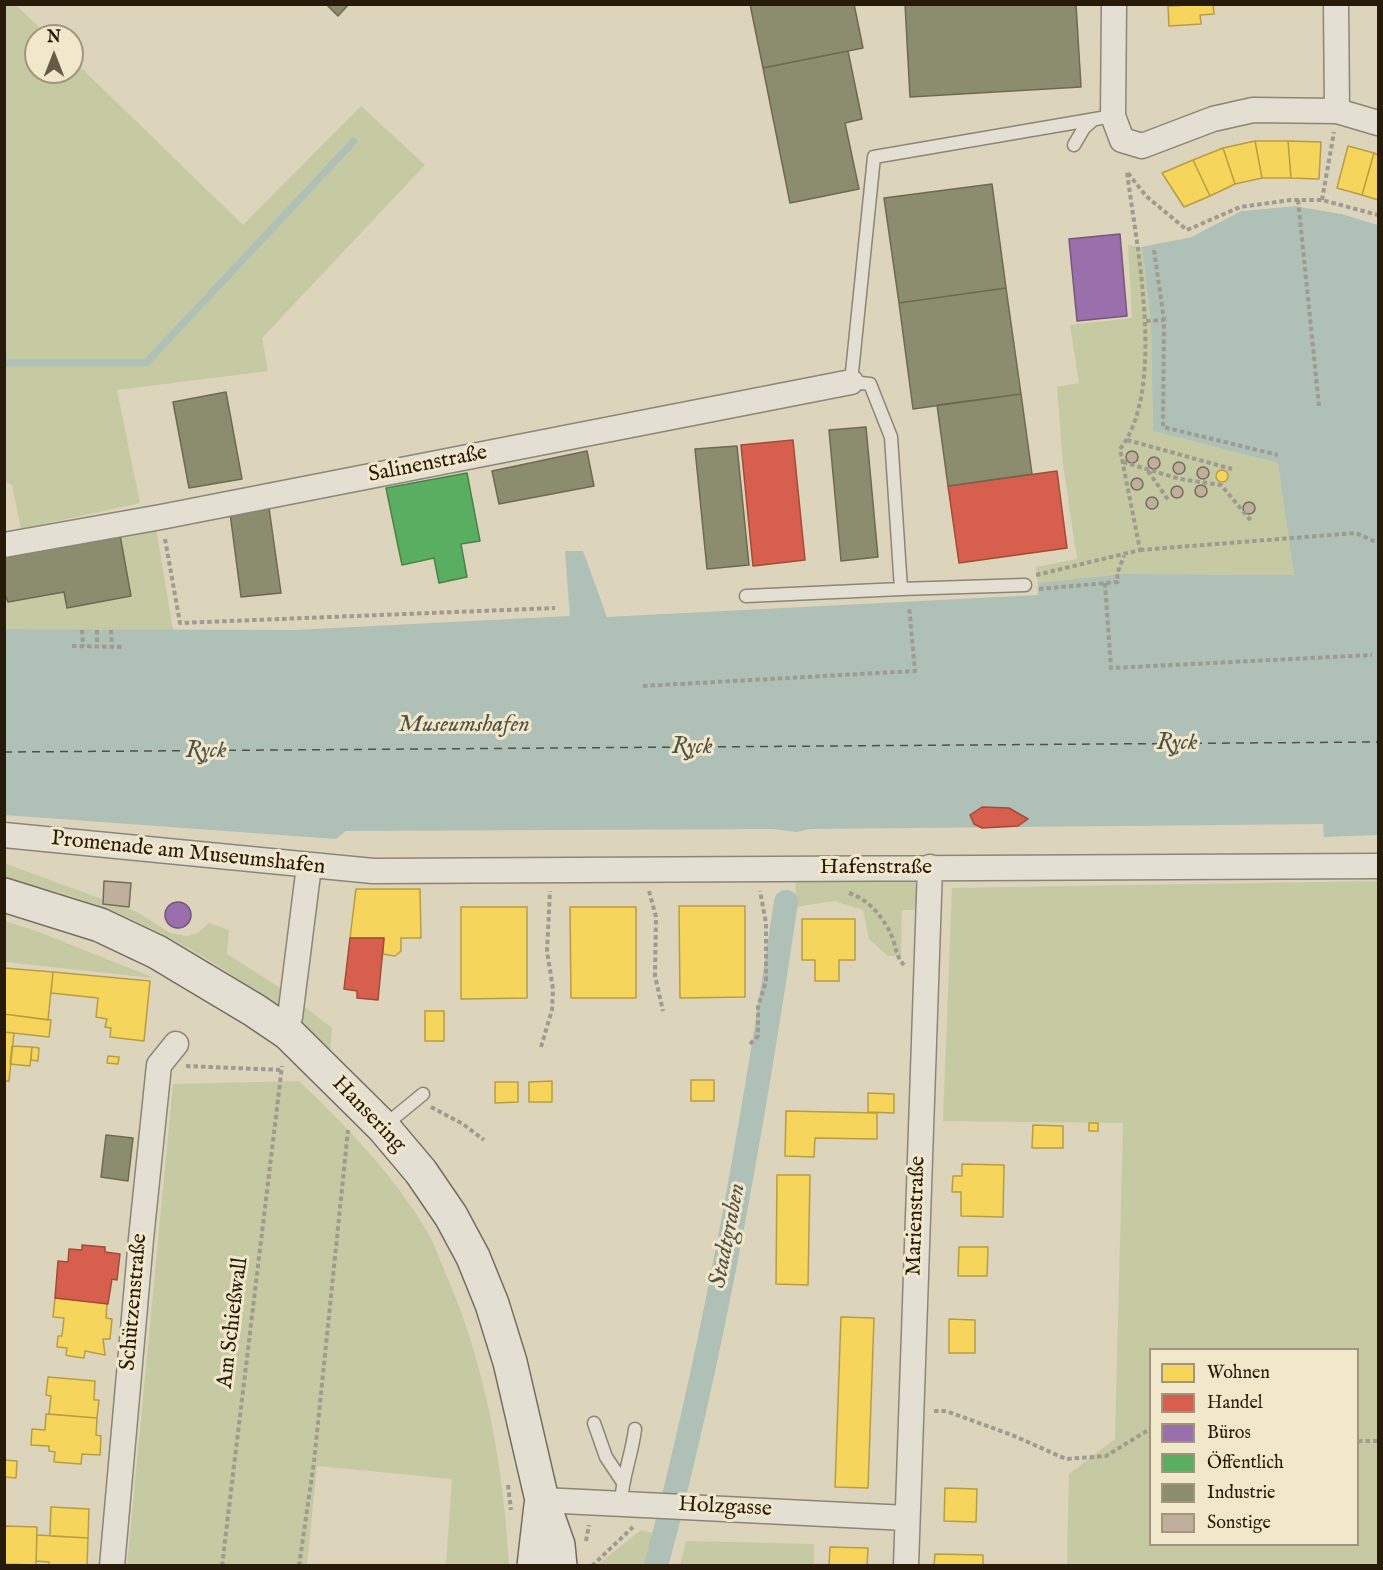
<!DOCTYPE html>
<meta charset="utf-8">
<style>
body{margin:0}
#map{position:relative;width:1383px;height:1570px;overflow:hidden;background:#dcd4bb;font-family:"IM FELL English",serif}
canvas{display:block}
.frame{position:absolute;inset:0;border:6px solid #281a08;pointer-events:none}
.legend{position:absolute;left:1149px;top:1348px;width:210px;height:198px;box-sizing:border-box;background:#f1e7ca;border:2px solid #a1957c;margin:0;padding:8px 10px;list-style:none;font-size:18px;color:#281a08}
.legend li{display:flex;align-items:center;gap:12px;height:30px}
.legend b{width:30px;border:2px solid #a1957c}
.north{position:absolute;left:24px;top:24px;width:60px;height:60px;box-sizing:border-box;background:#f1e7ca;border:2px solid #a1957c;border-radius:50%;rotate:0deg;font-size:16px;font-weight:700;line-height:24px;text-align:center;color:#281a08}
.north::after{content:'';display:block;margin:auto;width:21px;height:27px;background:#675b47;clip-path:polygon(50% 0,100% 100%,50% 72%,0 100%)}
</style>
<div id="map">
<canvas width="1383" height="1570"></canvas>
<div class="frame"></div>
<ul class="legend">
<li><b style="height:16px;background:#f6d55c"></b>Wohnen</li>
<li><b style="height:16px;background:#d6604d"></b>Handel</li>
<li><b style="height:16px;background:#9970ab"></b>Büros</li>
<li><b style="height:16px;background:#5aae61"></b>Öffentlich</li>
<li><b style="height:16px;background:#8c8c6e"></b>Industrie</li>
<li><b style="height:16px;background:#c0af9c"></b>Sonstige</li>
</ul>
<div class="north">N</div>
</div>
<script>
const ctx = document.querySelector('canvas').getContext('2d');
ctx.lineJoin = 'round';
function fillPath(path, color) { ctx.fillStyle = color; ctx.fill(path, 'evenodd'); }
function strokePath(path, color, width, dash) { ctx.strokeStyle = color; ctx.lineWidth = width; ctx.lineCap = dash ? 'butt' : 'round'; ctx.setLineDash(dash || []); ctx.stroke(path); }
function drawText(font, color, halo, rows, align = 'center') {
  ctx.font = font + ' "IM FELL English",serif'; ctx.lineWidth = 6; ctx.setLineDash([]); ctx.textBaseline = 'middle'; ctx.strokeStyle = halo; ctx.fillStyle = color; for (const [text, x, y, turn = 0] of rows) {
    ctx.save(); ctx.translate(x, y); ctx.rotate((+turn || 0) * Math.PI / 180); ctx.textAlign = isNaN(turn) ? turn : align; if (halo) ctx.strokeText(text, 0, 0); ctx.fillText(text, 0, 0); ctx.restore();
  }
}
fillPath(new Path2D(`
 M 4,5 L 16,5 L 48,36 L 36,36 L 36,72 L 72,72 L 72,59 L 243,225 L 361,106 L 425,165 L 262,338 L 268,371 L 117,390 L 140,503 L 21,529 L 12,485 L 4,481 Z
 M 1128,245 L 1142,247 L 1151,322 L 1153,431 L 1278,463 L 1294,575 L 1121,574 L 1038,583 L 1036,567 L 1077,559 L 1063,464 L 1057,387 L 1079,383 L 1070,325 L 1132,318 Z
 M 156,527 L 173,630 L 5,629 L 5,556 Z
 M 4,863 L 137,912 L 170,933 L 186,936 L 198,933 L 209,923 L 229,930 L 227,954 L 285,991 L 282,1010 C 219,963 147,920 71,896 C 49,889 27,884 5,878 Z
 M 904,875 L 915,881 L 919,900 L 918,910 L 902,910 L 901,956 L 888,956 L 869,939 L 863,910 L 834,901 L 795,907 L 796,877 Z
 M 1378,881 L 1378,1565 L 1067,1565 L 1069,1474 L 1115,1439 L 1123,1123 L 943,1121 L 952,888 ZM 1150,1350 L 1358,1350 L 1358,1544 L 1150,1544 Z
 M 5,921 L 39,932 L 154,978 L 5,962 Z
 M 301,1004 L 332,1028 L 330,1052 L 298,1022 Z
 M 299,1081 C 347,1127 394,1175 428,1233 C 436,1247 441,1264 448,1279 C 487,1371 503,1466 509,1565 L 446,1565 L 452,1479 L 317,1466 L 307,1565 L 127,1565 L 173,1084 Z
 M 641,1530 L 653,1533 L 645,1565 L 597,1565 Z
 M 686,1541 L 814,1544 L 814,1565 L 680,1565 Z`), '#c5caa2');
fillPath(new Path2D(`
 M 1295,206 L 1342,214 L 1378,225 L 1378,835 L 1324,837 L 1323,824 L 810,829 L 797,832 L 773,829 L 346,831 L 336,839 L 5,815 L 4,629 L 295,630 L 570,616 L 565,551 L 583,551 L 607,617 L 1038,595 L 1038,583 L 1121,574 L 1294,575 L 1278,463 L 1153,431 L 1151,322 L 1142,247 L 1191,237 L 1241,211 Z`), '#afc0b7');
fillPath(new Path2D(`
 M 1295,203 L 1342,211 L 1378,222 L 1378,225 L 1342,214 L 1295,206 L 1241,211 L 1191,237 L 1179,240 L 1179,237 L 1190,234 L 1240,208 Z`), '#dcd4bb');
const homes = new Path2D(`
 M 1213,4 L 1214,14 L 1200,15 L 1201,24 L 1169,26 L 1168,6 Z
 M 1255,141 L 1262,178 L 1235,184 L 1223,148 Z
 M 1255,141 L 1288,141 L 1291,178 L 1262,178 Z
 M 1288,141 L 1321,142 L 1319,179 L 1291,178 Z
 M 1348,146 L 1374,153 L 1362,195 L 1337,188 Z
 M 1223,148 L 1235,184 L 1210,196 L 1193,160 Z
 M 1374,153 L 1378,155 L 1378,200 L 1362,195 Z
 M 1193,160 L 1210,196 L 1184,207 L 1162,173 Z
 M1216 476a6 6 0 1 1 12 0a6 6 0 1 1-12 0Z
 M 356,889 L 420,889 L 421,938 L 401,938 L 401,951 L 395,956 L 383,954 L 384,938 L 350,938 Z
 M 679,906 L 745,906 L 745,997 L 680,998 Z
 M 461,907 L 527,907 L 527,998 L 461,999 Z
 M 570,907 L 636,907 L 636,998 L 571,998 Z
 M 802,919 L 855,919 L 855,960 L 839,960 L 839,981 L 815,981 L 815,960 L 802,960 Z
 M 4,968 L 53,972 L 48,1020 L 4,1014 Z
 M 53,972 L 150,981 L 144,1041 L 110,1037 L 111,1028 L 105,1027 L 107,1019 L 96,1017 L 98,998 L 51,993 Z
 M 425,1011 L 444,1011 L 444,1041 L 425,1041 Z
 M 4,1014 L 51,1020 L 49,1037 L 4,1032 Z
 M 4,1032 L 14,1033 L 9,1081 L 4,1081 Z
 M 12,1046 L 32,1047 L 30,1066 L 10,1064 Z
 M 32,1047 L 39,1048 L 38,1061 L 31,1060 Z
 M 108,1056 L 119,1057 L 118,1064 L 107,1063 Z
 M 691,1080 L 714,1080 L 714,1101 L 691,1101 Z
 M 552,1081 L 552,1102 L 529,1102 L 529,1082 Z
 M 495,1082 L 518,1082 L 518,1102 L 495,1103 Z
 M 868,1093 L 894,1094 L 894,1113 L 868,1112 Z
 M 786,1111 L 877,1113 L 877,1139 L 815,1138 L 814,1157 L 785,1156 Z
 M 1089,1123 L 1098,1123 L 1098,1131 L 1089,1131 Z
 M 1033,1125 L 1063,1126 L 1063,1148 L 1032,1148 Z
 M 962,1164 L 1004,1165 L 1003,1217 L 961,1216 L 961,1192 L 952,1192 L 953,1176 L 962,1176 Z
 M 777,1175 L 810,1175 L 808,1285 L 776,1284 Z
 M 959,1247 L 988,1247 L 987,1276 L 958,1276 Z
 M 55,1298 L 107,1303 L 106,1318 L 112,1319 L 110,1339 L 103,1339 L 105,1355 L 85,1351 L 84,1358 L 69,1356 L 66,1355 L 67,1348 L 57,1347 L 58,1336 L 62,1336 L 64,1318 L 53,1317 Z
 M 841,1317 L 874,1318 L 868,1488 L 835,1487 Z
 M 949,1319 L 975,1320 L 975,1353 L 949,1353 Z
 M 48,1377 L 95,1381 L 94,1400 L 99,1400 L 97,1418 L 49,1414 L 51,1396 L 46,1395 Z
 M 46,1414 L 97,1418 L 96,1435 L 101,1436 L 100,1455 L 82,1454 L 81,1464 L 54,1462 L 55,1452 L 49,1451 L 49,1446 L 31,1445 L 32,1429 L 45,1430 Z
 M 4,1460 L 17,1461 L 16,1478 L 4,1477 Z
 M 945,1488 L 977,1489 L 976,1522 L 944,1521 Z
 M 51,1507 L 89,1509 L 88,1538 L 50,1536 Z
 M 4,1526 L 37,1527 L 36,1565 L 4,1564 Z
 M 37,1535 L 88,1538 L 87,1566 L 49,1566 L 49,1562 L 36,1561 Z
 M 830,1547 L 868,1548 L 867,1566 L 829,1566 Z
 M 935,1554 L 983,1555 L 983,1566 L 934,1566 Z`);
fillPath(homes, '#f6d55c');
strokePath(homes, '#b89d43', 1.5);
const shops = new Path2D(`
 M 793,440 L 805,560 L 753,566 L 741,445 Z
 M 1057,471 L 1067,548 L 959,563 L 948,486 Z
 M 982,807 L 1009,808 L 1028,819 L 1018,826 L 982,828 L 974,824 L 970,815 Z
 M 350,938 L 384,938 L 378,1000 L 357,998 L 357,991 L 344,989 Z
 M 82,1245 L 105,1247 L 105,1252 L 120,1254 L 117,1280 L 112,1279 L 108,1304 L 55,1298 L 58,1261 L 68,1262 L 69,1249 L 82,1250 Z`);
fillPath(shops, '#d6604d');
strokePath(shops, '#a24b38', 1.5);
const offices = new Path2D(`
 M 1120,234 L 1127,316 L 1077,321 L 1069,239 Z
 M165 915a13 13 0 1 1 26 0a13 13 0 1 1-26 0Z`);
fillPath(offices, '#9970ab');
strokePath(offices, '#77567a', 1.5);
const public = new Path2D(`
 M 467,473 L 480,541 L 461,544 L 467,577 L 439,583 L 434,558 L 402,565 L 386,488 Z`);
fillPath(public, '#5aae61');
strokePath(public, '#4b8246', 1.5);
const industry = new Path2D(`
 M 326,4 L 349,4 L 338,16 Z
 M 750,4 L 854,4 L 863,48 L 763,68 Z
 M 905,4 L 1076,4 L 1081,87 L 910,97 Z
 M 848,51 L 862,119 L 845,123 L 859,189 L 790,203 L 763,68 Z
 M 992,184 L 1006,288 L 899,303 L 884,198 Z
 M 1006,288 L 1021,394 L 913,409 L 899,303 Z
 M 226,392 L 242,479 L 189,488 L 173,402 Z
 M 1021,394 L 1032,474 L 948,486 L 937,405 Z
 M 866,427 L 878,557 L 841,561 L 829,430 Z
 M 737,446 L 749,565 L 707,569 L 695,449 Z
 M 587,451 L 594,486 L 499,504 L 492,471 Z
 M 269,508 L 281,593 L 241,597 L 230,513 Z
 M 120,535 L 131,596 L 67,608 L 64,592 L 8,602 L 4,592 L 4,557 Z
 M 106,1135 L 133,1138 L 128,1181 L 101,1177 Z`);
fillPath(industry, '#8c8c6e');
strokePath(industry, '#6e6a4f', 1.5);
strokePath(new Path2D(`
 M 4,363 L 146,363 L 354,141`), '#afc0b7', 7);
strokePath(new Path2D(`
 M 656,1566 C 714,1348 753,1125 786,902`), '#afc0b7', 24);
strokePath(new Path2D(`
 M 4,752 L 1378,742`), '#515145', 1.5, [8, 6]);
const building = new Path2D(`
 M1126 457a6 6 0 1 1 12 0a6 6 0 1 1-12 0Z
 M1148 463a6 6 0 1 1 12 0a6 6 0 1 1-12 0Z
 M1173 468a6 6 0 1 1 12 0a6 6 0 1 1-12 0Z
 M1197 473a6 6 0 1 1 12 0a6 6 0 1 1-12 0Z
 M1131 484a6 6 0 1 1 12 0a6 6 0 1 1-12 0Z
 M1195 491a6 6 0 1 1 12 0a6 6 0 1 1-12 0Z
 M1171 492a6 6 0 1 1 12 0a6 6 0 1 1-12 0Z
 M1146 503a6 6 0 1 1 12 0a6 6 0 1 1-12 0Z
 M1243 508a6 6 0 1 1 12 0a6 6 0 1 1-12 0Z
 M 104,881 L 131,883 L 129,907 L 103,904 Z`);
fillPath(building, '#c0af9c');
strokePath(building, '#746d5e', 1.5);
const lane = new Path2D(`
 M 1074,145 L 1084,128 L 1093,120
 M 1025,585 L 901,589 L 891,437 L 870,384 L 851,382 L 874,157 L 1113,116
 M 746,596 L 901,589
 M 384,1126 L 423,1094
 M 594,1423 L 606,1457 L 622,1481
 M 621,1503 C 622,1477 632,1455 635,1429`);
const street = new Path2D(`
 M 1114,4 L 1113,116 L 1122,140 L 1142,146 L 1213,119 L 1253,110 L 1337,111 L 1378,123
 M 1336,4 L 1337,111
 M 4,545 L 161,517 L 851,382
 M 4,835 L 373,871 L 1378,866
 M 290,1017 L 309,866
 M 542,1500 L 907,1518
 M 112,1566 L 141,1239 L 159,1065 L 176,1044
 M 906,1566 L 930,867`);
const secondary = new Path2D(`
 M 4,895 L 100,925 L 157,952 L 254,1010 L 288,1033 L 383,1127 L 421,1172 L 451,1216 L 473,1257 L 492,1304 L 510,1362 L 542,1500 L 558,1545 L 560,1566
 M 534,1566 L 541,1505`);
strokePath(lane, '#8d8676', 15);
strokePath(street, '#8d8676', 27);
strokePath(secondary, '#746d5e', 36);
strokePath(new Path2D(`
 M 1128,173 L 1146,196 L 1187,230 L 1240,207 L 1291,200 L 1322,200 L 1378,215
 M 1298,200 L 1319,406
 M 1322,200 L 1334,132
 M 1154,250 L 1164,320 L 1163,427 L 1278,455
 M 1146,321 L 1164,320
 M 1127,440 L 1232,469
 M 1123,462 L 1180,479 L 1221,485 L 1252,522
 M 1148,471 L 1169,501
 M 165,539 L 180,623 L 555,608
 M 1140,550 L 1356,533 L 1378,543
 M 1036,575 L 1140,550 L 1120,449 C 1167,389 1136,244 1127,172
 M 1105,583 L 1111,668 L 1372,655
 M 1039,589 L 1118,582 L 1117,574 L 1124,556
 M 82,630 L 83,646
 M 97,630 L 97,647
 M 111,630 L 112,647
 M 72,646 L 124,647
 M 643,686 L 915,671 L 909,606
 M 649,891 L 656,917 L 655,976 L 663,1011
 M 849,893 C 870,900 885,919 893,939 C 896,949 897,958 904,965
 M 750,1044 L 758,1036 L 758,1007 L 766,981 L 766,923 L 760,891
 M 541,1047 L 552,1010 L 553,989 L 547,951 L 550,891
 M 186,1066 L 282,1070
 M 431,1107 L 463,1124 L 484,1140
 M 934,1411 L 946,1411 L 1012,1435 L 1066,1459 L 1106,1456 L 1150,1429
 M 1358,1441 L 1378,1441
 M 508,1485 L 511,1510
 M 586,1541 L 589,1525
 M 222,1566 L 282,1066
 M 299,1566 L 314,1462 L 348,1130
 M 592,1566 L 633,1527`), '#a09b90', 4, [4.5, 3]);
strokePath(lane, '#e3dfd3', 12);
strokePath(street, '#e3dfd3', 24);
strokePath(secondary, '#e3dfd3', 33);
drawText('22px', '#281a08', '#f1e7ca', [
 ["Salinenstraße",428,465,-11],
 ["Promenade am Museumshafen",188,854,6],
 ["Hafenstraße",876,868],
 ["Hansering",368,1115,46],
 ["Marienstraße",917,1216,-88],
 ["Schützenstraße",135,1302,-85],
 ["Am Schießwall",234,1323,-83],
 ["Holzgasse",725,1508,3]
]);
drawText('italic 24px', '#515145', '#f1e7ca', [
 ["Museumshafen",464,726],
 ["Ryck",1177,744],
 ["Ryck",692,748],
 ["Ryck",206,752],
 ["Stadtgraben",729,1236,-79]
]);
</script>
